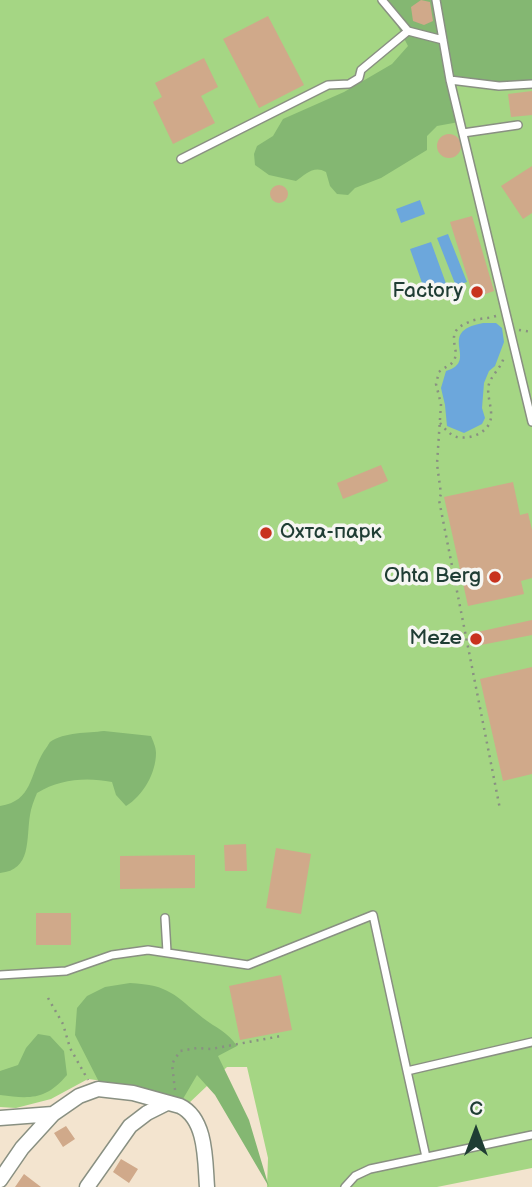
<!DOCTYPE html>
<meta charset="utf-8">
<style>
body{margin:0}
#map{position:relative;width:532px;height:1187px;overflow:hidden;background:#f3e4cf;font-family:"Balsamiq Sans",sans-serif}
canvas{display:block}
.north{position:absolute;left:441px;top:1096px;width:70px;height:70px;-webkit-text-stroke:5px #f6f6f2;paint-order:stroke;rotate:0deg;font-size:19px;font-weight:700;line-height:28px;text-align:center;color:#1f3d34}
.north::after{content:'';display:block;margin:auto;width:24px;height:32px;background:#1f3d34;clip-path:polygon(50% 0,100% 100%,50% 72%,0 100%)}
</style>
<div id="map">
<canvas width="532" height="1187"></canvas>
<div class="north">С</div>
</div>
<script>
const ctx = document.querySelector('canvas').getContext('2d');
ctx.lineJoin = 'round';
function fillPath(path, color) { ctx.fillStyle = color; ctx.fill(path, 'evenodd'); }
function strokePath(path, color, width, dash) { ctx.strokeStyle = color; ctx.lineWidth = width; ctx.lineCap = dash ? 'butt' : 'round'; ctx.setLineDash(dash || []); ctx.stroke(path); }
function drawText(font, color, halo, rows, align = 'center') {
  ctx.font = font + ' "Balsamiq Sans",sans-serif'; ctx.lineWidth = 7; ctx.setLineDash([]); ctx.textBaseline = 'middle'; ctx.strokeStyle = halo; ctx.fillStyle = color; for (const [text, x, y, turn = 0] of rows) {
    ctx.save(); ctx.translate(x, y); ctx.rotate((+turn || 0) * Math.PI / 180); ctx.textAlign = isNaN(turn) ? turn : align; if (halo) ctx.strokeText(text, 0, 0); ctx.fillText(text, 0, 0); ctx.restore();
  }
}
fillPath(new Path2D(`
 M 0,0 L 532,0 L 532,1168 L 437,1187 L 267,1187 L 268,1158 L 247,1067 L 227,1067 L 188,1104 L 119,1083 L 88,1079 L 51,1099 L 16,1108 L 0,1107 Z`), '#a5d684');
fillPath(new Path2D(`
 M 384,0 L 434,0 L 459,122 L 437,126 L 427,136 L 427,150 L 381,178 L 355,188 L 348,195 L 337,194 L 330,186 L 326,172 C 314,165 306,174 296,181 L 269,175 L 255,165 L 254,154 L 257,146 L 273,136 L 283,119 L 344,92 L 392,64 L 408,46 Z
 M 437,0 L 532,0 L 532,81 L 499,82 L 451,79 Z
 M 104,731 L 151,736 C 153,741 156,747 156,753 C 156,773 143,796 126,806 L 116,795 L 112,782 C 86,777 60,779 37,793 C 34,800 31,808 30,815 C 26,839 32,870 0,873 L 0,806 C 33,801 29,775 44,751 C 45,750 50,742 50,742 C 64,732 88,733 104,731 Z
 M 130,983 C 170,985 174,995 203,1018 C 216,1028 228,1032 237,1046 L 218,1056 L 249,1120 L 269,1187 L 215,1095 L 197,1075 L 180,1104 L 100,1084 L 75,1035 L 77,1008 L 87,996 L 105,987 Z
 M 38,1034 L 50,1036 L 64,1051 L 67,1075 C 46,1100 30,1099 0,1095 L 0,1071 L 18,1065 L 26,1048 Z`), '#84b772');
fillPath(new Path2D(`
 M 420,200 L 425,214 L 401,223 L 396,209 Z
 M 448,234 L 467,282 L 456,286 L 437,238 Z
 M 431,242 L 448,289 L 427,297 L 410,249 Z
 M 483,323 L 496,323 L 502,328 L 504,342 L 495,366 L 489,371 L 484,383 L 482,408 L 485,418 L 482,424 L 464,433 L 447,426 L 445,405 L 441,388 L 446,371 C 481,361 434,332 483,323 Z`), '#6ca7dc');
fillPath(new Path2D(`
 M 421,0 L 430,2 L 433,21 L 424,25 L 413,21 L 411,7 Z
 M 268,16 L 304,85 L 259,108 L 223,39 Z
 M 204,58 L 218,87 L 201,96 L 215,123 L 173,144 L 153,102 L 162,97 L 155,83 Z
 M 532,91 L 532,115 L 511,117 L 508,94 Z
 M437 146a12 12 0 1 1 24 0a12 12 0 1 1-24 0Z
 M 532,166 L 532,213 L 523,219 L 501,186 Z
 M270 194a9 9 0 1 1 18 0a9 9 0 1 1-18 0Z
 M 472,216 L 494,291 L 474,298 L 450,222 Z
 M 381,465 L 388,481 L 343,499 L 337,483 Z
 M 513,482 L 520,515 L 528,513 L 532,530 L 532,578 L 521,581 L 524,594 L 468,606 L 444,497 Z
 M 532,620 L 532,635 L 476,646 L 473,633 Z
 M 532,667 L 532,774 L 503,781 L 480,679 Z
 M 246,844 L 247,871 L 225,871 L 224,845 Z
 M 276,848 L 311,854 L 301,914 L 266,908 Z
 M 195,855 L 195,888 L 120,889 L 120,856 Z
 M 36,913 L 71,913 L 71,945 L 36,945 Z
 M 281,975 L 292,1030 L 240,1040 L 229,986 Z
 M 66,1126 L 75,1139 L 63,1147 L 54,1133 Z
 M 121,1159 L 138,1169 L 129,1183 L 113,1172 Z
 M 24,1174 L 41,1187 L 15,1187 Z`), '#d0a98a');
const service = new Path2D(`
 M 382,0 L 408,31
 M 436,0 L 450,80 L 532,422
 M 450,80 L 499,86 L 532,84
 M 463,133 L 518,125
 M 181,159 L 328,85 L 349,84 L 359,78 L 361,70 L 408,31 L 443,40
 M 165,918 L 167,952
 M 0,975 L 66,971 L 112,955 L 148,950 L 248,965 L 373,915 L 407,1071 L 532,1042
 M 407,1071 L 426,1157
 M 345,1187 L 355,1176 L 370,1169 L 532,1135`);
const minor = new Path2D(`
 M 0,1118 L 53,1114 L 79,1096 L 98,1089 L 133,1093 L 180,1106 C 207,1119 205,1162 207,1187
 M 0,1180 L 22,1148 L 53,1114
 M 87,1187 L 130,1126 L 147,1113 L 167,1103`);
strokePath(service, '#899082', 10);
strokePath(minor, '#899082', 17);
strokePath(new Path2D(`
 M 496,316 C 487,319 477,318 469,322 C 440,333 464,350 452,363 C 449,366 443,368 439,372 L 436,384 L 441,404 L 437,464 L 441,494 L 439,500 L 500,809
 M 519,330 L 532,332
 M 440,423 C 445,429 450,435 457,437 C 471,440 490,432 491,417 C 492,406 486,394 489,384 C 493,372 503,367 504,355
 M 48,998 L 63,1024 L 70,1048 L 88,1080
 M 175,1090 L 172,1064 L 180,1051 L 197,1048 L 211,1049 L 281,1036`), '#899082', 2.5, [2, 5]);
strokePath(service, '#fff', 7);
strokePath(minor, '#fff', 14);
for (const [x, y, r, color] of [
 [477,292,7,"#c8321e"],
 [266,533,7,"#c8321e"],
 [495,577,7,"#c8321e"],
 [476,639,7,"#c8321e"]
]) { const dot = new Path2D(); dot.arc(x, y, r, 0, 2 * Math.PI); ctx.fillStyle = color; ctx.fill(dot); strokePath(dot, '#f6f6f2', 2.5); }
drawText('21px', '#1f3d34', '#f6f6f2', [
 ["Factory",463,292],
 ["Охта-парк",280,533,"left"],
 ["Ohta Berg",481,577],
 ["Meze",462,639]
], 'right');
</script>
